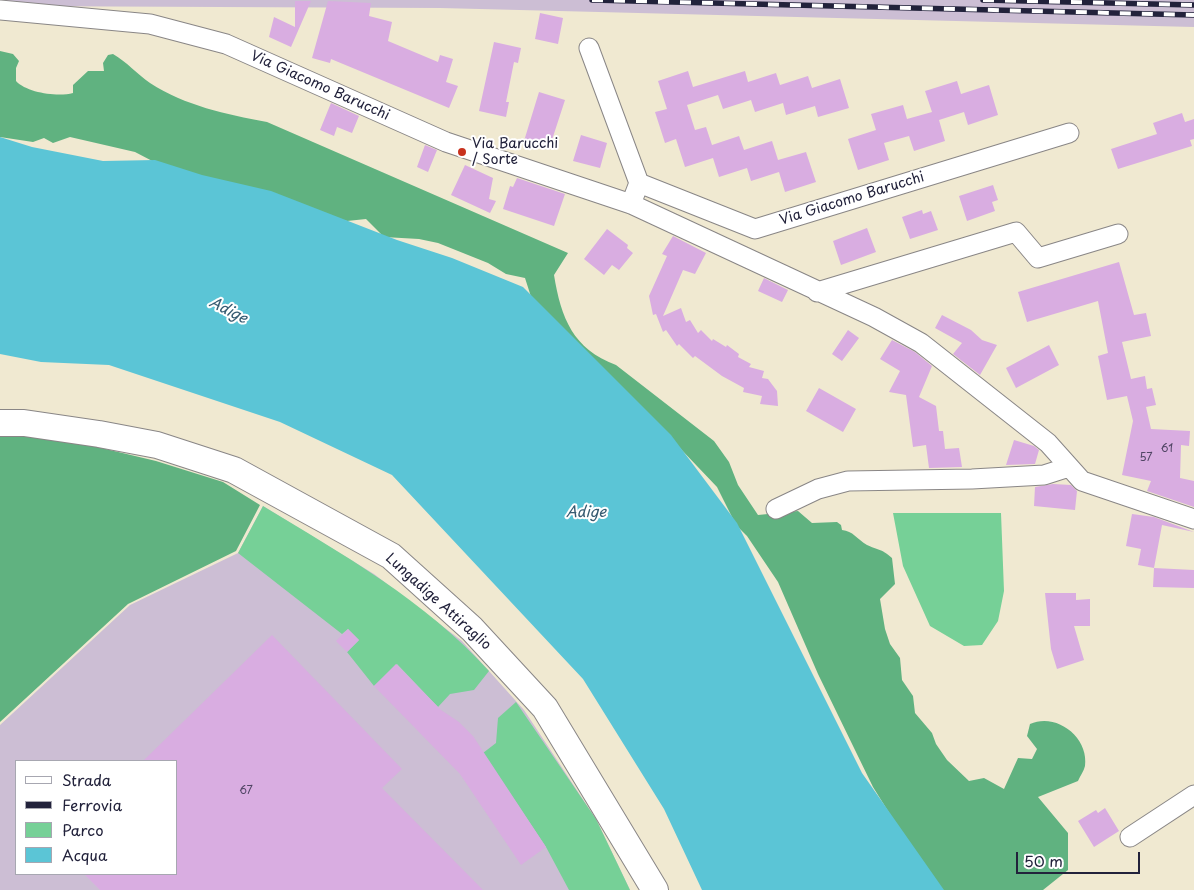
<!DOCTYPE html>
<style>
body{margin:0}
#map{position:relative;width:1194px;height:890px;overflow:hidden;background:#f0e9d1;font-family:"Playpen Sans",sans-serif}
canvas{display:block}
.legend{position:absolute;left:15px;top:760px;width:162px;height:115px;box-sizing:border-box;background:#fff;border:1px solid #a7a7b1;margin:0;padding:6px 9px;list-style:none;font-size:15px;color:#22223b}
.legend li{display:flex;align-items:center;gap:10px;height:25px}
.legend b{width:25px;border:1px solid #a7a7b1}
.scale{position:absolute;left:1016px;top:852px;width:124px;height:22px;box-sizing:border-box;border:2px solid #22223b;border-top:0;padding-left:6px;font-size:15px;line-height:18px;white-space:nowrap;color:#22223b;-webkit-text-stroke:4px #fff;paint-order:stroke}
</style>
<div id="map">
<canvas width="1194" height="890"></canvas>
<ul class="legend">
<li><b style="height:6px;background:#fff"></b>Strada</li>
<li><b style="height:6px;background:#22223b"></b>Ferrovia</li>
<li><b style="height:14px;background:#76d097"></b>Parco</li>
<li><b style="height:14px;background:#5bc5d6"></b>Acqua</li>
</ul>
<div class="scale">50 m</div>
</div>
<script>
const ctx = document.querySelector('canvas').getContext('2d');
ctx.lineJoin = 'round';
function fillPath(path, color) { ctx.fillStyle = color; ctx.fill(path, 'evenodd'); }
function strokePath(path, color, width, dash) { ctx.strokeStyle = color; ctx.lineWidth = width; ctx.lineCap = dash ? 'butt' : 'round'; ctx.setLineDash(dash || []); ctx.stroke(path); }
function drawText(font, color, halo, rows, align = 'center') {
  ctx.font = font + ' "Playpen Sans",sans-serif'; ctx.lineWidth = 4; ctx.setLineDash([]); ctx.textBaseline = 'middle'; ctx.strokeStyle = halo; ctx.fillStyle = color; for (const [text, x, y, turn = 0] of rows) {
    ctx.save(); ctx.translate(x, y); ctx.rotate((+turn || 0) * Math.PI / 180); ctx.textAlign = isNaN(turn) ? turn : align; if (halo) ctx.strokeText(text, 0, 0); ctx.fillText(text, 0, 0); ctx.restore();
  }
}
fillPath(new Path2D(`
 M 0,0 L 1194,0 L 1194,27 L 440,8 L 0,6 Z
 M 263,506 L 374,574 L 462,641 L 524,710 L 596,819 L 630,890 L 0,890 L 0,725 L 130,605 L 238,553 ZM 16,761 L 176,761 L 176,874 L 16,874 Z`), '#ccbed4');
fillPath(new Path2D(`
 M 263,506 C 342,554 426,601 489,671 L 474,690 L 450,694 L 438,707 L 397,664 L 374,686 L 347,652 L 359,640 L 348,629 L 342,634 L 238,553 Z
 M 893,513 L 1001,513 L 1004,591 L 998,621 L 982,645 L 964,646 L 930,626 L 903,566 Z
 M 516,702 L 596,819 L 630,890 L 569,890 L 546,847 L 483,753 L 496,743 L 498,718 Z`), '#76d097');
fillPath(new Path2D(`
 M 0,51 L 13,54 L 19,61 L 16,68 L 16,81 C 27,93 58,97 73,93 L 73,85 L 88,71 L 104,71 L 103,63 L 108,55 L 113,54 C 127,62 137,74 150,83 C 186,106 225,114 267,122 L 568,253 L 554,275 C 561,318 573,349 616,365 L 714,441 L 729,462 L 738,485 L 758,515 L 798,511 L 812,523 L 837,522 L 841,525 L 842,530 C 853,531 857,539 867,545 C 877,550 881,548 892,558 L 895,584 L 880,599 L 885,629 L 890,644 L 900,658 L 902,680 L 913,696 L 915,713 L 932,733 L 936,744 L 947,760 L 969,781 L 984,778 L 1004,789 L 1018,758 L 1032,759 L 1037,749 L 1027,736 L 1030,724 C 1056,712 1089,737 1085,766 C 1084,771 1080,776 1078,781 L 1038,797 L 1068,833 L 1068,870 L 1043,890 L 937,890 L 873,787 L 818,674 L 778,582 L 747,536 L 736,525 L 717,487 L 636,402 L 533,303 L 525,278 L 506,274 L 488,263 L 438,243 L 419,239 L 384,237 L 366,219 L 347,221 L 183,177 L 135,152 L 70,137 L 53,143 L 44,138 L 33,142 L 0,137 Z
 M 0,434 L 72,441 L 156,461 L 223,482 L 260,505 L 236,551 L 128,604 L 0,722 Z`), '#60b280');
fillPath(new Path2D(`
 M 0,137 L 32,147 L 103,161 L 155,160 L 202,175 L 271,191 L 397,240 L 452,258 L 523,287 L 671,435 L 737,523 L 862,773 L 944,890 L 702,890 L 664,809 L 583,679 L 392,475 L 280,422 L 109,365 L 41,362 L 0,354 Z`), '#5bc5d6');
fillPath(new Path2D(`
 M 295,1 L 311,1 L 291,47 L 269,37 L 274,17 L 295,27 Z
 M 328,1 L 371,3 L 369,16 L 392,22 L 388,41 L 438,62 L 440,55 L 453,59 L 446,82 L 458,86 L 449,108 L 331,59 L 330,63 L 312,58 Z
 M 540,13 L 563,18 L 558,44 L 535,39 Z
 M 494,42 L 521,48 L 518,63 L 514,62 L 506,102 L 509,102 L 506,117 L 479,111 Z
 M 688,71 L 693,87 L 745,71 L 748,82 L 776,73 L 780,85 L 808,76 L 812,88 L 840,79 L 849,108 L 818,117 L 815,106 L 786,115 L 783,103 L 755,112 L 751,100 L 723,109 L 718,95 L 687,105 L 695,130 L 706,127 L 712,145 L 739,136 L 744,150 L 772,141 L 778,160 L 806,152 L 816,182 L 785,192 L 779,172 L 751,181 L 747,168 L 719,177 L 713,158 L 685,167 L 676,139 L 665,143 L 655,112 L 667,109 L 658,81 Z
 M 957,81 L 961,94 L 989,85 L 998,115 L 968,125 L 964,112 L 939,120 L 945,141 L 914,151 L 909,136 L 884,143 L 889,160 L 858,170 L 848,139 L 876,130 L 871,114 L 903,105 L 907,119 L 932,112 L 925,91 Z
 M 539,92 L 565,100 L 549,149 L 524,141 Z
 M 331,103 L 359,116 L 352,133 L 337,127 L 334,136 L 320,130 Z
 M 1182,113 L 1185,122 L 1194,119 L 1194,139 L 1190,140 L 1192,146 L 1118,169 L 1111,149 L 1157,134 L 1153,123 Z
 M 581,135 L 607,143 L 600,168 L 573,161 Z
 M 425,145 L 437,150 L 428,172 L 417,167 Z
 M 465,165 L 493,178 L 489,199 L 496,201 L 490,213 L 451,195 Z
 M 517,178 L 565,194 L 554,226 L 503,209 L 510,186 L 513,187 Z
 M 993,185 L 998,200 L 992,202 L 995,211 L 967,221 L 959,196 Z
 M 922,210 L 923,214 L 931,211 L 938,230 L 910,239 L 902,217 Z
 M 867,228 L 876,252 L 841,265 L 833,241 Z
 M 607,229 L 628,245 L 627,248 L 633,253 L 619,270 L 612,265 L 604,275 L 584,259 Z
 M 673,236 L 706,253 L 695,274 L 683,270 L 663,316 L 681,308 L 686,322 L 690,320 L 698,333 L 701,330 L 712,341 L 713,339 L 726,347 L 727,345 L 739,354 L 738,357 L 751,364 L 749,367 L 764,371 L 762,378 L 768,379 L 777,391 L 778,406 L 760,404 L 762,396 L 743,392 L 744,388 L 722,376 L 695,356 L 693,358 L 679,344 L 677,346 L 666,330 L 663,332 L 656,314 L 653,315 L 649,296 L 667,256 L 662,254 Z
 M 1119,262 L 1134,315 L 1146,313 L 1151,336 L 1122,342 L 1131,379 L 1145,376 L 1147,389 L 1152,388 L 1156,405 L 1146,407 L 1151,429 L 1190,431 L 1189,446 L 1181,445 L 1180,478 L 1194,481 L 1194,507 L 1147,491 L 1151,481 L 1122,475 L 1133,421 L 1127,396 L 1107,400 L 1098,356 L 1108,353 L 1098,301 L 1027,322 L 1018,292 Z
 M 764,278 L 788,290 L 782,302 L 758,291 Z
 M 942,315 L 971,330 L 982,340 L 997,345 L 980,375 L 953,354 L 962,343 L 935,328 Z
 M 848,330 L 859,338 L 842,361 L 832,354 Z
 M 892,340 L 915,352 L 932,366 L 919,397 L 936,406 L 939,431 L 943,431 L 945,449 L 959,448 L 962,467 L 929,468 L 926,445 L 913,447 L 906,395 L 889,392 L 900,371 L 880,359 Z
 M 1049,345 L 1059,365 L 1016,388 L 1006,368 Z
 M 819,388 L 856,409 L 843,432 L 806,411 Z
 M 1014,440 L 1034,446 L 1039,450 L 1035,464 L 1006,465 Z
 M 1053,484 L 1071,485 L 1077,491 L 1075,510 L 1034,506 L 1035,487 Z
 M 1132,514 L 1154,517 L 1194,532 L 1162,525 L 1154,568 L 1138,565 L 1141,549 L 1126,546 Z
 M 1154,568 L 1194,570 L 1194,588 L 1153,587 Z
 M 1045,593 L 1076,593 L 1076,600 L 1090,599 L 1090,626 L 1074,626 L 1084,660 L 1057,669 L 1051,649 Z
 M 348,629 L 359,640 L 347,652 L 336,641 Z
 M 272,635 L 402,769 L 382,788 L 483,890 L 100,890 L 84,874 L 176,874 L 176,761 L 143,761 Z
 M 396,664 L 441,710 L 459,722 L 473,736 L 546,847 L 521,865 L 460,774 L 374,686 Z
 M 1105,808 L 1119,831 L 1094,847 L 1078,821 L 1096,810 L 1098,813 Z`), '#d9ade1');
const street = new Path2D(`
 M 0,10 L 150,24 L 226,44 L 446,142 L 631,204 L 874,317 L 921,343 L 1048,443 L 1082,481 L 1194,519
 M 589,48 L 639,183
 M 631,204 L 639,183 L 755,229 L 1069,133
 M 817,292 L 1016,232 L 1038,258 L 1118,234
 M 776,509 L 818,489 L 848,481 L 972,479 L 1044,475 L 1069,467
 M 1130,837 L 1194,795`);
const secondary = new Path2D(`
 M 0,423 L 24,423 L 99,434 L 157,445 L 234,470 L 391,556 L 472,629 L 545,708 L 655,890`);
strokePath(street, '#898686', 21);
strokePath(secondary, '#898686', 28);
strokePath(street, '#fff', 19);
strokePath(secondary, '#fff', 26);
const rail = new Path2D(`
 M 592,0 L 1194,15
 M 983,0 L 1194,5`);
strokePath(rail, '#22223b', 5.5);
strokePath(rail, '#fff', 4, [11]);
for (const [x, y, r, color] of [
 [462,152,5,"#c8321e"]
]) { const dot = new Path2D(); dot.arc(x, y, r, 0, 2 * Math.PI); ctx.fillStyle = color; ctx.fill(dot); strokePath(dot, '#fff', 2); }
drawText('11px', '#504564', null, [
 ["61",1167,449],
 ["57",1146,458],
 ["67",246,791]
]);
drawText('14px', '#22223b', '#fff', [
 ["Via Giacomo Barucchi",320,86,24],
 ["Via Giacomo Barucchi",852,199,-17],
 ["Lungadige Attiraglio",438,602,42]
]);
drawText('14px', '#22223b', '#fff', [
 ["Via Barucchi",472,144],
 ["/ Sorte",472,160]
], 'left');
drawText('italic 15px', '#365b71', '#fff', [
 ["Adige",228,311,27],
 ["Adige",586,513]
]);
</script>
